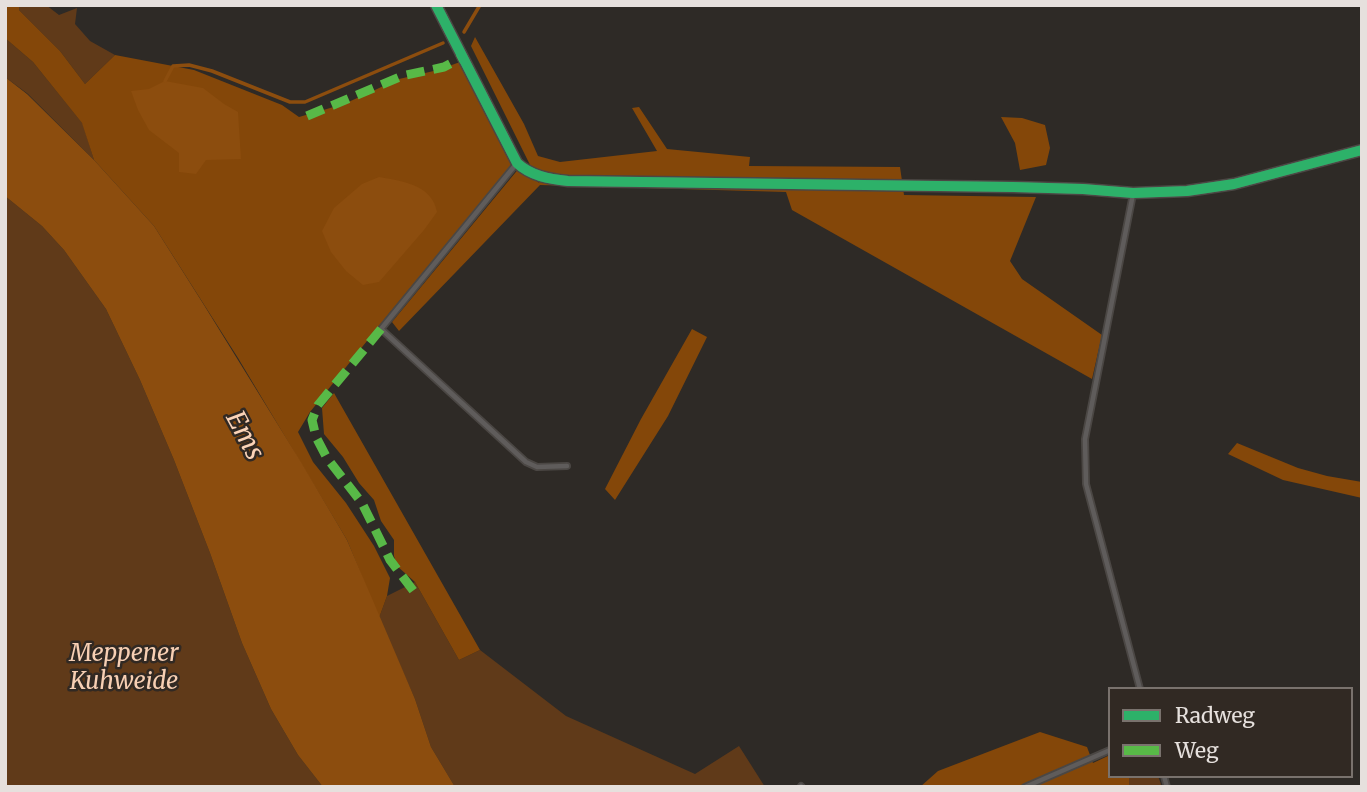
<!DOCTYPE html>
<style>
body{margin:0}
#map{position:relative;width:1367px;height:792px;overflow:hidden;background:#2e2a26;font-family:Merriweather,serif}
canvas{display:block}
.frame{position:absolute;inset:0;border:7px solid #e6e0dd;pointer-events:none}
.legend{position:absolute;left:1108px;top:687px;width:245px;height:91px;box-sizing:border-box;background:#312923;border:2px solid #79726d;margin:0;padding:9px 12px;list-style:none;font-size:21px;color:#e6e0dd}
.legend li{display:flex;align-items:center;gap:14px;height:35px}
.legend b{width:35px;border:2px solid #79726d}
</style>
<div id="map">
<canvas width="1367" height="792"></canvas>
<div class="frame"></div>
<ul class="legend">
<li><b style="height:9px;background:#2db169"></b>Radweg</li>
<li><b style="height:9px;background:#58b947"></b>Weg</li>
</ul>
</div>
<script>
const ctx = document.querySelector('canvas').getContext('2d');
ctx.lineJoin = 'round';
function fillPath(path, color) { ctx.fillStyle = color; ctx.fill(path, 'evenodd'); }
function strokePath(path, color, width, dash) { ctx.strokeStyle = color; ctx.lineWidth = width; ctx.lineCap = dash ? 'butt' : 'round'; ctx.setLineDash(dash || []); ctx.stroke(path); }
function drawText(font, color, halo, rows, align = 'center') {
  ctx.font = font + ' Merriweather,serif'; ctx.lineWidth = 5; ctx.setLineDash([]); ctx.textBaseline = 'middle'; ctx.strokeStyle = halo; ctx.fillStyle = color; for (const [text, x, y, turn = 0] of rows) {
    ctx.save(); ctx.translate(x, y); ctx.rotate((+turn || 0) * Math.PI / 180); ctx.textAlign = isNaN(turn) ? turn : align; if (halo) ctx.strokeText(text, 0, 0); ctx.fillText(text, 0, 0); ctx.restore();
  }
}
fillPath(new Path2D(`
 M 19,5 L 46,5 L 59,15 L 77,8 L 75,24 L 90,41 L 115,55 L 85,84 L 60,51 L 19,10 Z
 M 5,38 L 33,62 L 83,124 L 94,160 L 28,94 L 5,77 Z
 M 5,196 L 42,226 L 64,250 L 106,309 L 140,380 L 174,460 L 210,553 L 242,643 L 271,709 L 298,755 L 323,787 L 5,787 Z
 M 415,582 L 459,660 L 480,650 L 566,716 L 695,774 L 739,746 L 765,787 L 455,787 L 431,747 L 415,699 L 379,618 L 387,596 Z
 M 1129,776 L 1158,776 L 1162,787 L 1129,787 Z`), '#603a19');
fillPath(new Path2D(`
 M 5,5 L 19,5 L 19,10 L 60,51 L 85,84 L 115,55 L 194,70 L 282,105 L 299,117 L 344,104 L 399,79 L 438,70 L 460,62 L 514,162 L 387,316 L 310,412 L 298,432 L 313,462 L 346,503 L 374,546 L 390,578 L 387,596 L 379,618 L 347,540 L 238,358 L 154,226 L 94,160 L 82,123 L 33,62 L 5,38 Z
 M 475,37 L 524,124 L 538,156 L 560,162 L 657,151 L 632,108 L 639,107 L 667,149 L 750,157 L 749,166 L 900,167 L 904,195 L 1036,197 L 1010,261 L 1022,279 L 1102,335 L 1092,379 L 792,210 L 786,192 L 540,185 L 399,331 L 392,322 L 520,167 L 539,183 L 471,46 Z
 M 1001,117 L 1022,118 L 1045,125 L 1050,148 L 1046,165 L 1020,170 L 1015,143 Z
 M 692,329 L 707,337 L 668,416 L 615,500 L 605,489 L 641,419 Z
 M 334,393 L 480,650 L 459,660 L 415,582 L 397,566 L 394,556 L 394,540 L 381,521 L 374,500 L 359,483 L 343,457 L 324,434 L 322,408 Z
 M 1237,443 L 1298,468 L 1327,476 L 1362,482 L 1362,498 L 1283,480 L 1228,454 Z
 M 1040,732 L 1087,747 L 1093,763 L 1110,755 L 1110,776 L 1129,776 L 1129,787 L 920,787 L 938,771 Z`), '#844709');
fillPath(new Path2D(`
 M 5,77 L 27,94 L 94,160 L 154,226 L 204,305 L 301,462 L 347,540 L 415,699 L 431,747 L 455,787 L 323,787 L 298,755 L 271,709 L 242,643 L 210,553 L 174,460 L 140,380 L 106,309 L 64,250 L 42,226 L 5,196 Z
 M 165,81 L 203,88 L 224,104 L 238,112 L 241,159 L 206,160 L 196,174 L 179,172 L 179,153 L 149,130 L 138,110 L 131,91 L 149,89 Z
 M 379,177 C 396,180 423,183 433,201 C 435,204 436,208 437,212 L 424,230 L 379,282 L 363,285 L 346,271 L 331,252 L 322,231 L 334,208 L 362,184 Z`), '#8c4d0e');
strokePath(new Path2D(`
 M 464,32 L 480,5
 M 165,81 L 173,66 L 189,65 L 212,71 L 290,102 L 305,102 L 443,43`), '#8c4d0e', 3.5);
const lane = new Path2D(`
 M 517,163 L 381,329 L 526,462 L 537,467 L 567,466
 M 1133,194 L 1085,439 L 1086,484 L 1140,689
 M 1164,776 L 1167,787
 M 801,786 L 802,787
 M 1025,787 L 1110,750`);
const street = new Path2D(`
 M 436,5 L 517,163 C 531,176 549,179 568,181 L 1013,187 L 1083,189 L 1133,193 L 1187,191 L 1234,184 L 1362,150`);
strokePath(lane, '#4b4744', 8);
strokePath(street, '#4b4744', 13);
strokePath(lane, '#5f5c5b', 4.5);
strokePath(street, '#5f5c5b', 10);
strokePath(new Path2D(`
 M 307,116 L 402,76 L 444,67 L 463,57
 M 381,329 L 318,405 L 312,420 L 316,437 L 327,458 L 362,503 L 390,560 L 415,593`), '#58b947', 9, [18, 9]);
strokePath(new Path2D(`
 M 436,5 L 517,163 C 531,176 549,179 568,181 L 1013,187 L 1083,189 L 1133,193 L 1187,191 L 1234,184 L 1362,150`), '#2db169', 10);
drawText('italic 24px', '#f7cfb3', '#312923', [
 ["Meppener",124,654],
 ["Kuhweide",124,682]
]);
drawText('italic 26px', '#fbd3b7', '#312923', [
 ["Ems",244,436,62]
]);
</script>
